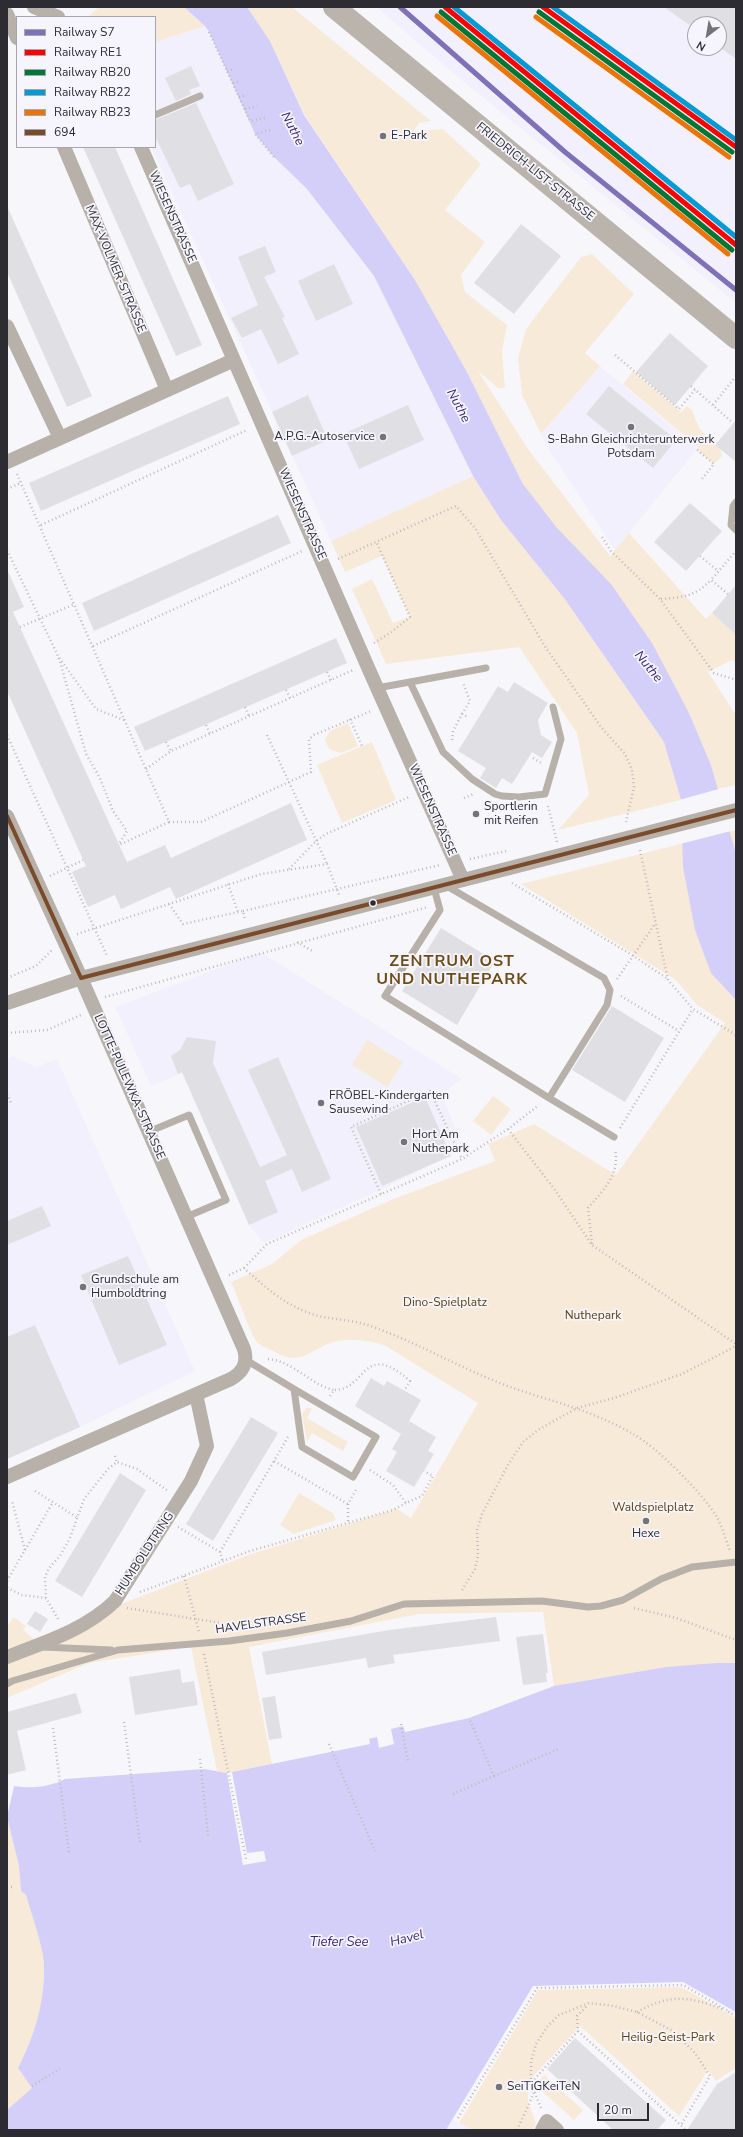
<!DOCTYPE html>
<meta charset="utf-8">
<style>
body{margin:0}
#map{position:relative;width:743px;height:2137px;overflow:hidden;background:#f7f7fb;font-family:"Nunito Sans",sans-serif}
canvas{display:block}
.frame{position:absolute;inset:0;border:8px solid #2c2c32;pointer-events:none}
.legend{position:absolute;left:16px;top:16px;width:140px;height:132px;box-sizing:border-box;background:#f6f5fd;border:1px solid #a5a5ac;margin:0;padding:5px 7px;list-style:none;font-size:12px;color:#2c2c32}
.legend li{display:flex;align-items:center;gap:8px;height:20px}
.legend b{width:20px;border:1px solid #a5a5ac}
.north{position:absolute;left:687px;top:16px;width:40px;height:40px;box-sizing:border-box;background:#f6f5fd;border:1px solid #a5a5ac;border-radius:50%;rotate:211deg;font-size:11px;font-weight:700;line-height:16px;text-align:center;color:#2c2c32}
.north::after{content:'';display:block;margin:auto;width:14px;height:18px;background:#737378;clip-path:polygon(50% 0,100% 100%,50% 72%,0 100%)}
.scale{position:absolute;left:597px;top:2103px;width:52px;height:18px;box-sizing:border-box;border:2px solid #2c2c32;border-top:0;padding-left:5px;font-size:12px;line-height:14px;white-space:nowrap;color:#2c2c32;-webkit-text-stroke:3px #f6f5fd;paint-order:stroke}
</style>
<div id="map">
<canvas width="743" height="2137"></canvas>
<div class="frame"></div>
<ul class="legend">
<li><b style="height:5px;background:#8070b7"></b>Railway S7</li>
<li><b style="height:5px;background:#f00"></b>Railway RE1</li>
<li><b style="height:5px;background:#007734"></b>Railway RB20</li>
<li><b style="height:5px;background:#009bd5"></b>Railway RB22</li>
<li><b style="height:5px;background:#eb7405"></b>Railway RB23</li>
<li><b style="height:5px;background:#7a4b2a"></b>694</li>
</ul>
<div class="north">N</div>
<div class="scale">20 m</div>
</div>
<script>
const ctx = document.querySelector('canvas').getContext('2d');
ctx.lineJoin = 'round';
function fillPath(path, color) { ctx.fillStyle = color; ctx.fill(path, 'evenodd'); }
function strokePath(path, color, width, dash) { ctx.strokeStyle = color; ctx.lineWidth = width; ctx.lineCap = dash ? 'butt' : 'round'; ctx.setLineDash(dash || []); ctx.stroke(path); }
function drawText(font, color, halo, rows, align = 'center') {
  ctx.font = font + ' "Nunito Sans",sans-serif'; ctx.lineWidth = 3.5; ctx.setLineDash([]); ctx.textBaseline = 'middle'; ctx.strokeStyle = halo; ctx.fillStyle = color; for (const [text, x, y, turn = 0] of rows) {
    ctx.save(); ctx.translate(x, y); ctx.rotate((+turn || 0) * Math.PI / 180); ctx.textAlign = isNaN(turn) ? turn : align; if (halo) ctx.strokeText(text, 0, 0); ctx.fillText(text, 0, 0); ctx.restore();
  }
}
fillPath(new Path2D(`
 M 376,7 L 736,7 L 736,303 L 459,78 ZM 695,24 L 719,24 L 719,48 L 695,48 Z
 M 205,26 L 255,134 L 274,157 L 307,189 L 374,276 L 473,476 L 331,541 L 151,147 L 155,147 L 155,42 Z
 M 600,366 L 698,448 L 615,550 L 545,444 L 541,434 Z
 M 261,952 L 462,1079 L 442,1094 L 463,1148 L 387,1187 L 264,1243 L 249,1225 L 182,1073 L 151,1086 L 115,1007 Z
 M 13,1056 L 36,1067 L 57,1059 L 195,1371 L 80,1427 L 7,1459 L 7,1059 Z
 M 453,2120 L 473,2130 L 446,2130 Z`), '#f2f0fd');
fillPath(new Path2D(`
 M 99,7 L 184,7 L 205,26 L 155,42 L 155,17 L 87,17 Z
 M 247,7 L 292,7 L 431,121 L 419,123 L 414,131 L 443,129 L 481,164 L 445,210 L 485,242 L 461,275 L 465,292 L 507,325 L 502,351 L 505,388 L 498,388 L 478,371 L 528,449 L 610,556 L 629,533 L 706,619 L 712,613 L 736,635 L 736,663 L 732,660 L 708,672 L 736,715 L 736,785 L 717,789 L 711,765 L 689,713 L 523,484 L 467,372 L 415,280 L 304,114 L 270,41 Z
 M 592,254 L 634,294 L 585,353 L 600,366 L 541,434 L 522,395 L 518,358 L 526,329 L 581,257 Z
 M 633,371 L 681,412 L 687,406 L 692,410 L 699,428 L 721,451 L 722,456 L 714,464 L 697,450 L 698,447 L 623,384 Z
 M 473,476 L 501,520 L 564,598 L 664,742 L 681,800 L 558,830 L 589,795 L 577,733 L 519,647 L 386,664 L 352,589 L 372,579 L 393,623 L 410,617 L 382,556 L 345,572 L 331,541 Z
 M 348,723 L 358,746 L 341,753 L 329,749 L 325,740 L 330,731 Z
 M 372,742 L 396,800 L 342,823 L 317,765 Z
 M 736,830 L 736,1663 L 666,1667 L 554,1686 L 543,1612 L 419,1614 L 249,1647 L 272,1764 L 227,1773 L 217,1771 L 191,1647 L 89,1663 L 7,1698 L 7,1663 L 113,1607 L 251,1554 L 397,1509 L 411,1518 L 478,1403 L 384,1345 C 369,1341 354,1338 338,1341 C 311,1346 304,1369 273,1351 C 268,1349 260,1346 257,1342 C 248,1329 238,1297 231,1282 L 272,1264 L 301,1240 L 391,1200 L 495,1161 L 488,1144 L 534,1124 L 616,1175 L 725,1023 L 697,1005 L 676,980 L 521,884 Z
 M 367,1040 L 403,1062 L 387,1087 L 352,1065 Z
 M 493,1096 L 511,1109 L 491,1135 L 473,1121 Z
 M 307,1407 L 312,1409 L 307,1418 L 348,1442 L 343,1451 L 312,1433 L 307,1442 L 302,1414 Z
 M 299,1493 L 333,1513 L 336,1520 L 294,1534 L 280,1525 Z
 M 14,1617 L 26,1626 L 23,1630 L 34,1639 L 11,1651 L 7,1643 L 7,1626 Z
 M 7,1817 L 19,1866 L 21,1891 L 26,1895 C 31,1913 43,1946 44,1964 C 45,2001 35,2035 18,2068 L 33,2088 L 7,2110 Z
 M 681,1987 L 726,2012 L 736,2019 L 736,2068 L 716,2081 L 708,2070 L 679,2116 L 580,2026 L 528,2082 L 528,2102 L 536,2123 L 533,2130 L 473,2130 L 459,2123 L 538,1990 Z
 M 544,2075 L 583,2110 L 574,2120 L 535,2085 Z`), '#f8ead8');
fillPath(new Path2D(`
 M 184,7 L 247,7 L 270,41 L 304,115 L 415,280 L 467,372 L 523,484 L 557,528 L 611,584 L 652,643 L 689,713 L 711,765 L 736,854 L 736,1000 L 711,973 L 695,930 L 683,867 L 681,800 L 664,742 L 564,598 L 501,520 L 473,476 L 374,276 L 307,189 L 274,157 L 255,134 L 209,32 L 205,26 Z
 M 716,1663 L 736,1663 L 736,2012 L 683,1982 L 533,1986 L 446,2130 L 7,2130 L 7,2110 L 32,2088 L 18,2068 C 35,2035 45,2001 44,1964 C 43,1946 31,1913 26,1895 L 21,1891 L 19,1866 L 7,1817 L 14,1786 C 31,1789 50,1787 65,1779 L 204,1769 L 227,1773 L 370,1744 L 369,1739 L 377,1737 L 379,1748 L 394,1744 L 391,1729 L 403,1726 L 405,1732 L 469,1718 L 554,1686 L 666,1667 Z`), '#d4cff8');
fillPath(new Path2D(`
 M 719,789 L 731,831 L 680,844 L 679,800 Z
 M 232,1772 L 247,1853 L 264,1851 L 266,1861 L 243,1865 L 227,1773 Z`), '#f7f7fb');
fillPath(new Path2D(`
 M 664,7 L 736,7 L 736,59 L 719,47 L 719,24 L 695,24 L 695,29 Z
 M 191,66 L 200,86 L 189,90 L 191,94 L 176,101 L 165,78 Z
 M 196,103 L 234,184 L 198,201 L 190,184 L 180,188 L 155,136 L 155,120 Z
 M 83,147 L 115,147 L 202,345 L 176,356 Z
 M 7,206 L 92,396 L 67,407 L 7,272 Z
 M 521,224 L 561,256 L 514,314 L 474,283 Z
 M 265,246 L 276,272 L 264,277 L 285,317 L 282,318 L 299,354 L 278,364 L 261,329 L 242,338 L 231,318 L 258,305 L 238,257 Z
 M 334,264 L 353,304 L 316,321 L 298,281 Z
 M 670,333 L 708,366 L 675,405 L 636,372 Z
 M 609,386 L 676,440 L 653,468 L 586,414 Z
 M 308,395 L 328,440 L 292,456 L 272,412 Z
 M 228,396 L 240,424 L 41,511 L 29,483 Z
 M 408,405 L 424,440 L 359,469 L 343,434 Z
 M 736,420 L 736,462 L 715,445 Z
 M 690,503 L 722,531 L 686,571 L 654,542 Z
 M 278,515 L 291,543 L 94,631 L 82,603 Z
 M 7,569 L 24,607 L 13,612 L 127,862 L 165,845 L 171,858 L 291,803 L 307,840 L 176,899 L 170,887 L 121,909 L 115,895 L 88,907 L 72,872 L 86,866 L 7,691 Z
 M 736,585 L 736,635 L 712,613 Z
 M 336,638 L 347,663 L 145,751 L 134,727 Z
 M 514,682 L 548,703 L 538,720 L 541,735 L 552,742 L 542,758 L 532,752 L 512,784 L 502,778 L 496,788 L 480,778 L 486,768 L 458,751 L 498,686 L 508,692 Z
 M 441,928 L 495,961 L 457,1025 L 402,991 Z
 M 612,1006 L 664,1038 L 625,1102 L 572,1070 Z
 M 187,1037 L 216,1041 L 213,1063 L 260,1167 L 287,1155 L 248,1070 L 278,1057 L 331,1179 L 302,1192 L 292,1169 L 265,1181 L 278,1212 L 249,1225 L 182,1072 L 178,1074 L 171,1056 L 180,1050 Z
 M 425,1097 L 451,1156 L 382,1186 L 356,1127 Z
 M 42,1206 L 51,1226 L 7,1245 L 7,1221 Z
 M 128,1256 L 167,1345 L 119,1365 L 81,1275 Z
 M 35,1325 L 80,1427 L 7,1459 L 7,1337 Z
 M 371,1378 L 384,1386 L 387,1381 L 421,1400 L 409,1421 L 436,1437 L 428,1451 L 434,1454 L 414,1487 L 386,1471 L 397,1452 L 392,1449 L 401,1434 L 355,1406 Z
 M 251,1417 L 278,1433 L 213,1541 L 186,1524 Z
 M 120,1473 L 146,1490 L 82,1597 L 55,1581 Z
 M 35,1611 L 48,1619 L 40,1632 L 27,1624 Z
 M 496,1617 L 500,1641 L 393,1655 L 395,1663 L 368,1668 L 366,1658 L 266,1675 L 262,1652 L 389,1630 Z
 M 543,1634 L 548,1673 L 546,1673 L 547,1682 L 523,1685 L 516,1637 Z
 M 180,1669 L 182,1683 L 194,1681 L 198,1705 L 135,1715 L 129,1677 Z
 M 76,1693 L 82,1713 L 17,1731 L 26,1770 L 7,1775 L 7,1712 Z
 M 275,1696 L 282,1738 L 269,1740 L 262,1698 Z
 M 575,2038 L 666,2120 L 657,2130 L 613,2130 L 547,2069 Z
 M 736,2072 L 736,2130 L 687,2130 L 717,2084 Z`), '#e0dfe4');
strokePath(new Path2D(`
 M 209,32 L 250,121 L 265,118
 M 227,71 L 234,69
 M 233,83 L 240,81
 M 239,97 L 247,95
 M 245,109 L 257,106
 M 270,130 L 255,134 L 274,157
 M 615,355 L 679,409 L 695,390
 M 691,386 L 733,423
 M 713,405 L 736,376
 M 697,450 L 714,464 L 702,479 L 704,481
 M 17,474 L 169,822 L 119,845
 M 7,489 L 21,483
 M 41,525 L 247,430
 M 602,537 L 611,551 L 660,599 L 714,673 L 736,680
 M 7,550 L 58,656 L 96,709 L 124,720
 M 700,556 L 718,571
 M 338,559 L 456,506 L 475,528 L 544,645 L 601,727 L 625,754 L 632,770 L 634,787 L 626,822
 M 728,594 L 711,580 L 736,551
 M 661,599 C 684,597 694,597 711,580
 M 20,627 L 75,604
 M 374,643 L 390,633 L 410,617 L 376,541
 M 93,646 L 302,551
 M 59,658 L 86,754 L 99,776 L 113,811 L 127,831 L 119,844
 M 327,672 L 331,680
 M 286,690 L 290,698
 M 245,707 L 249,716
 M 462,714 L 470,701 L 463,683
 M 350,719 L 362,746
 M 206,725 L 210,734
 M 7,735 L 107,956
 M 267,735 L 327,864
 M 452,740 L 453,731 L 462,714 L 468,717
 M 166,742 L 171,751
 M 533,758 L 541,763
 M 146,769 L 171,751 L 353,670
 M 464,798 L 474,794
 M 548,806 L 557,842
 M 169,822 L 201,822 L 311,772 L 309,739 L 314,735 L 371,711
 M 640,850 L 668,980 L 693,1009 L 736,1035
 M 470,859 L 506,851
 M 289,869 L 316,841 L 326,834 L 409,797
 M 50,876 L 83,860
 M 512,883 L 632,955 L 668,979
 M 228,884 L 238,912
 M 169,904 L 183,924 L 243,911 L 245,920
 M 243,911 L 440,865
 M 77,934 L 261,874 L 327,864 L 340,897
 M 297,942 L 314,952
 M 7,978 L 36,966 L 52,950
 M 617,979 L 655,924
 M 621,996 L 679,1031
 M 105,997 L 428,907
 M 7,1033 L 47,1030 L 81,1015
 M 7,1094 L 12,1105
 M 620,1128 L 693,1009
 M 508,1129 L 555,1190 L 592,1245 L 736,1344
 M 381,1194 L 351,1127 L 430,1091 L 462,1159
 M 592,1244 L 588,1208 C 604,1189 620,1175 615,1149
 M 244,1268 L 267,1244 L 462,1159 L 508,1129 L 539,1105
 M 229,1275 L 244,1268 C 268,1290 291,1310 323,1317 C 341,1320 359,1321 376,1328 C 417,1343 455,1365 495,1381 C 521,1392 549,1399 575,1408 C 595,1415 616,1424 633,1434 C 657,1447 703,1494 717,1517 C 722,1527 726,1540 730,1551
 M 268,1359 C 294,1361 310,1385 334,1390
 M 330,1396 L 334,1390 C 367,1390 362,1339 410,1381 L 404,1391
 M 288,1437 L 274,1461 L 348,1504
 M 115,1456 L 117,1462
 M 370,1470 L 393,1485 L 406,1503 L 422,1496 L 433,1476 L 424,1471
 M 35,1491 L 78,1518
 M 348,1521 L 348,1504 L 357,1488
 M 178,1527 L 220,1552 L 223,1562
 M 25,1550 L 53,1502
 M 220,1552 L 274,1461
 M 184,1576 L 199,1632
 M 7,1581 L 25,1550 L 12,1501
 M 7,1588 L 22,1595 L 46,1598
 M 462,1590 L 475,1569 L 478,1556 L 477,1530 L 482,1514 L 509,1463 L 523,1442 L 538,1430 L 577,1408 L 614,1398 L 682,1374 L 736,1346
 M 140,1592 L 250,1551 L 393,1510 L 406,1503
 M 127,1608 L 239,1626
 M 634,1608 L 676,1618 L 736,1640
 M 58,1619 L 46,1598 L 45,1577 L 49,1568 L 60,1556 L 70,1538 L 84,1499 L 108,1469 L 117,1462 L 137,1469 L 168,1491
 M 204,1654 L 246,1859
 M 124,1722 L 140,1843
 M 401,1724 L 408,1761
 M 53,1728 L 69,1853
 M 329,1744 L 375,1851
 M 200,1759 L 208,1836
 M 494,1776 L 559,1749
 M 453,1794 L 494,1776 L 469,1718
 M 7,1887 L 13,1887
 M 637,2012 C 669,1994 689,1996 722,2009
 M 728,2012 L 736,2016
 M 578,2031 L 686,2130
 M 531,2083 L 531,2062 L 536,2044 L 547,2027 L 559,2015 L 589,2003 L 614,2006 L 637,2012 L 673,2031 L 695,2053 L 710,2076 L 681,2125
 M 32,2086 L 60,2069
 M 541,2108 L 531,2083 L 578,2031 L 577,2016 L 588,2005
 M 458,2118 L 537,1988 L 683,1985 L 730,2012
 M 517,2130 L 534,2093`), '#bebbb9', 2.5, [1, 3]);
strokePath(new Path2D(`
 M 155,115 L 200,96
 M 736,502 L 733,506 L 731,525 L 736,530
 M 410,682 L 486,668
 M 377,688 L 410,682 L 443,752 L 472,779 L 495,794 L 502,796 L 519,797 L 545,794 L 561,739 L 553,707
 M 434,888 L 440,910 L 385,996 L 549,1098 L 607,1005 L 610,990 L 604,978 L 445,885
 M 549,1098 L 614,1137
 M 148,1132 L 189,1115 L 226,1200 L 186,1217
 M 246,1360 L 294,1389 L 302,1447 L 353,1477 L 376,1437 L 294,1389
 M 42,1647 L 111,1650
 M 7,1684 L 12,1681 L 118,1650 L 229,1641 L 287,1633 L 351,1621 L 404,1604 L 542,1601 L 588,1607 L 601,1606 L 623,1600 L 661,1579 L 692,1567 L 736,1562`), '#b7b1aa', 7);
strokePath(new Path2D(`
 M 34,7 L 58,17
 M 7,14 L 17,38
 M 64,147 L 167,390
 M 141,147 L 370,672 L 463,880
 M 7,326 L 60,438
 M 7,462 L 234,360
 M 7,816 L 81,978 L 244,1349 C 248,1363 243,1372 231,1379 L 7,1477
 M 7,1003 L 81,978 L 736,810
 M 7,1657 C 45,1642 85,1630 115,1601 L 191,1481 L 207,1446 L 196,1394
 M 542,2130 L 547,2121 L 557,2130`), '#b7b1aa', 14);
strokePath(new Path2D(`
 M 334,7 L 736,338`), '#bab4ad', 22);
strokePath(new Path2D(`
 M 7,816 L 81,978
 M 81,978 L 736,810`), '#7a4b2a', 4);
strokePath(new Path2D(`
 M 400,7 L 565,152 L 736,290`), '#8070b7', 5);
strokePath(new Path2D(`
 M 445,7 L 736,245
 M 543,7 L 736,147`), '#f00', 5);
strokePath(new Path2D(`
 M 441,12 L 732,250
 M 539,12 L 732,152`), '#007734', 5);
strokePath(new Path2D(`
 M 454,7 L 736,237
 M 553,7 L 736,140`), '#009bd5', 5);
strokePath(new Path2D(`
 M 437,16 L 728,254
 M 536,17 L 729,157`), '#eb7405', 5);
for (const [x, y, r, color] of [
 [383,136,4,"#737378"],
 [631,427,4,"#737378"],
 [383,437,4,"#737378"],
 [476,814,4,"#737378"],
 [373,903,3.5,"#2c2c32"],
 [321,1103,4,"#737378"],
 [404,1142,4,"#737378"],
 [83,1287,4,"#737378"],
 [646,1521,4,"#737378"],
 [499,2087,4,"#737378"]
]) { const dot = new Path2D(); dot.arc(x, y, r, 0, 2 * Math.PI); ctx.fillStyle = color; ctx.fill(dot); strokePath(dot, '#f6f5fd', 1.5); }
drawText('12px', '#2c2c32', '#f6f5fd', [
 ["E-Park",391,136],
 ["A.P.G.-Autoservice",375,437,"right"],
 ["S-Bahn Gleichrichterunterwerk",631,440,"center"],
 ["Potsdam",631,454,"center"],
 ["Sportlerin",484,807],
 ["mit Reifen",484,821],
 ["FRÖBEL-Kindergarten",329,1096],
 ["Sausewind",329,1110],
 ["Hort Am",412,1135],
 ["Nuthepark",412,1149],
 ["Grundschule am",91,1280],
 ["Humboldtring",91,1294],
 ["Hexe",646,1534,"center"],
 ["SeiTiGKeiTeN",507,2087]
], 'left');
drawText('12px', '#2c2c32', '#f6f5fd', [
 ["FRIEDRICH-LIST-STRASSE",535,172,39],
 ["WIESENSTRASSE",172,217,66],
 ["MAX-VOLMER-STRASSE",115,269,67],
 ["WIESENSTRASSE",302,514,66],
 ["WIESENSTRASSE",432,810,66],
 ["LOTTE-PULEWKA-STRASSE",129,1087,66],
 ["HUMBOLDTRING",145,1554,-57],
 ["HAVELSTRASSE",261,1624,-8]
]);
drawText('12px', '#5f410d', '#f6f5fd', [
 ["Dino-Spielplatz",445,1303],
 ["Nuthepark",593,1316],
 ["Waldspielplatz",653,1508],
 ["Heilig-Geist-Park",668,2038]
]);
drawText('italic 13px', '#3c2775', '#f6f5fd', [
 ["Nuthe",292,129,63],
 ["Nuthe",458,406,62],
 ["Nuthe",648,667,51],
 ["Havel",407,1939,-14],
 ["Tiefer See",339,1943]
]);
ctx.letterSpacing = '1px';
drawText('bold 16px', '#6b4c16', '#f6f5fd', [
 ["ZENTRUM OST",452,962],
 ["UND NUTHEPARK",452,980]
]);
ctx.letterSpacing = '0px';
</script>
